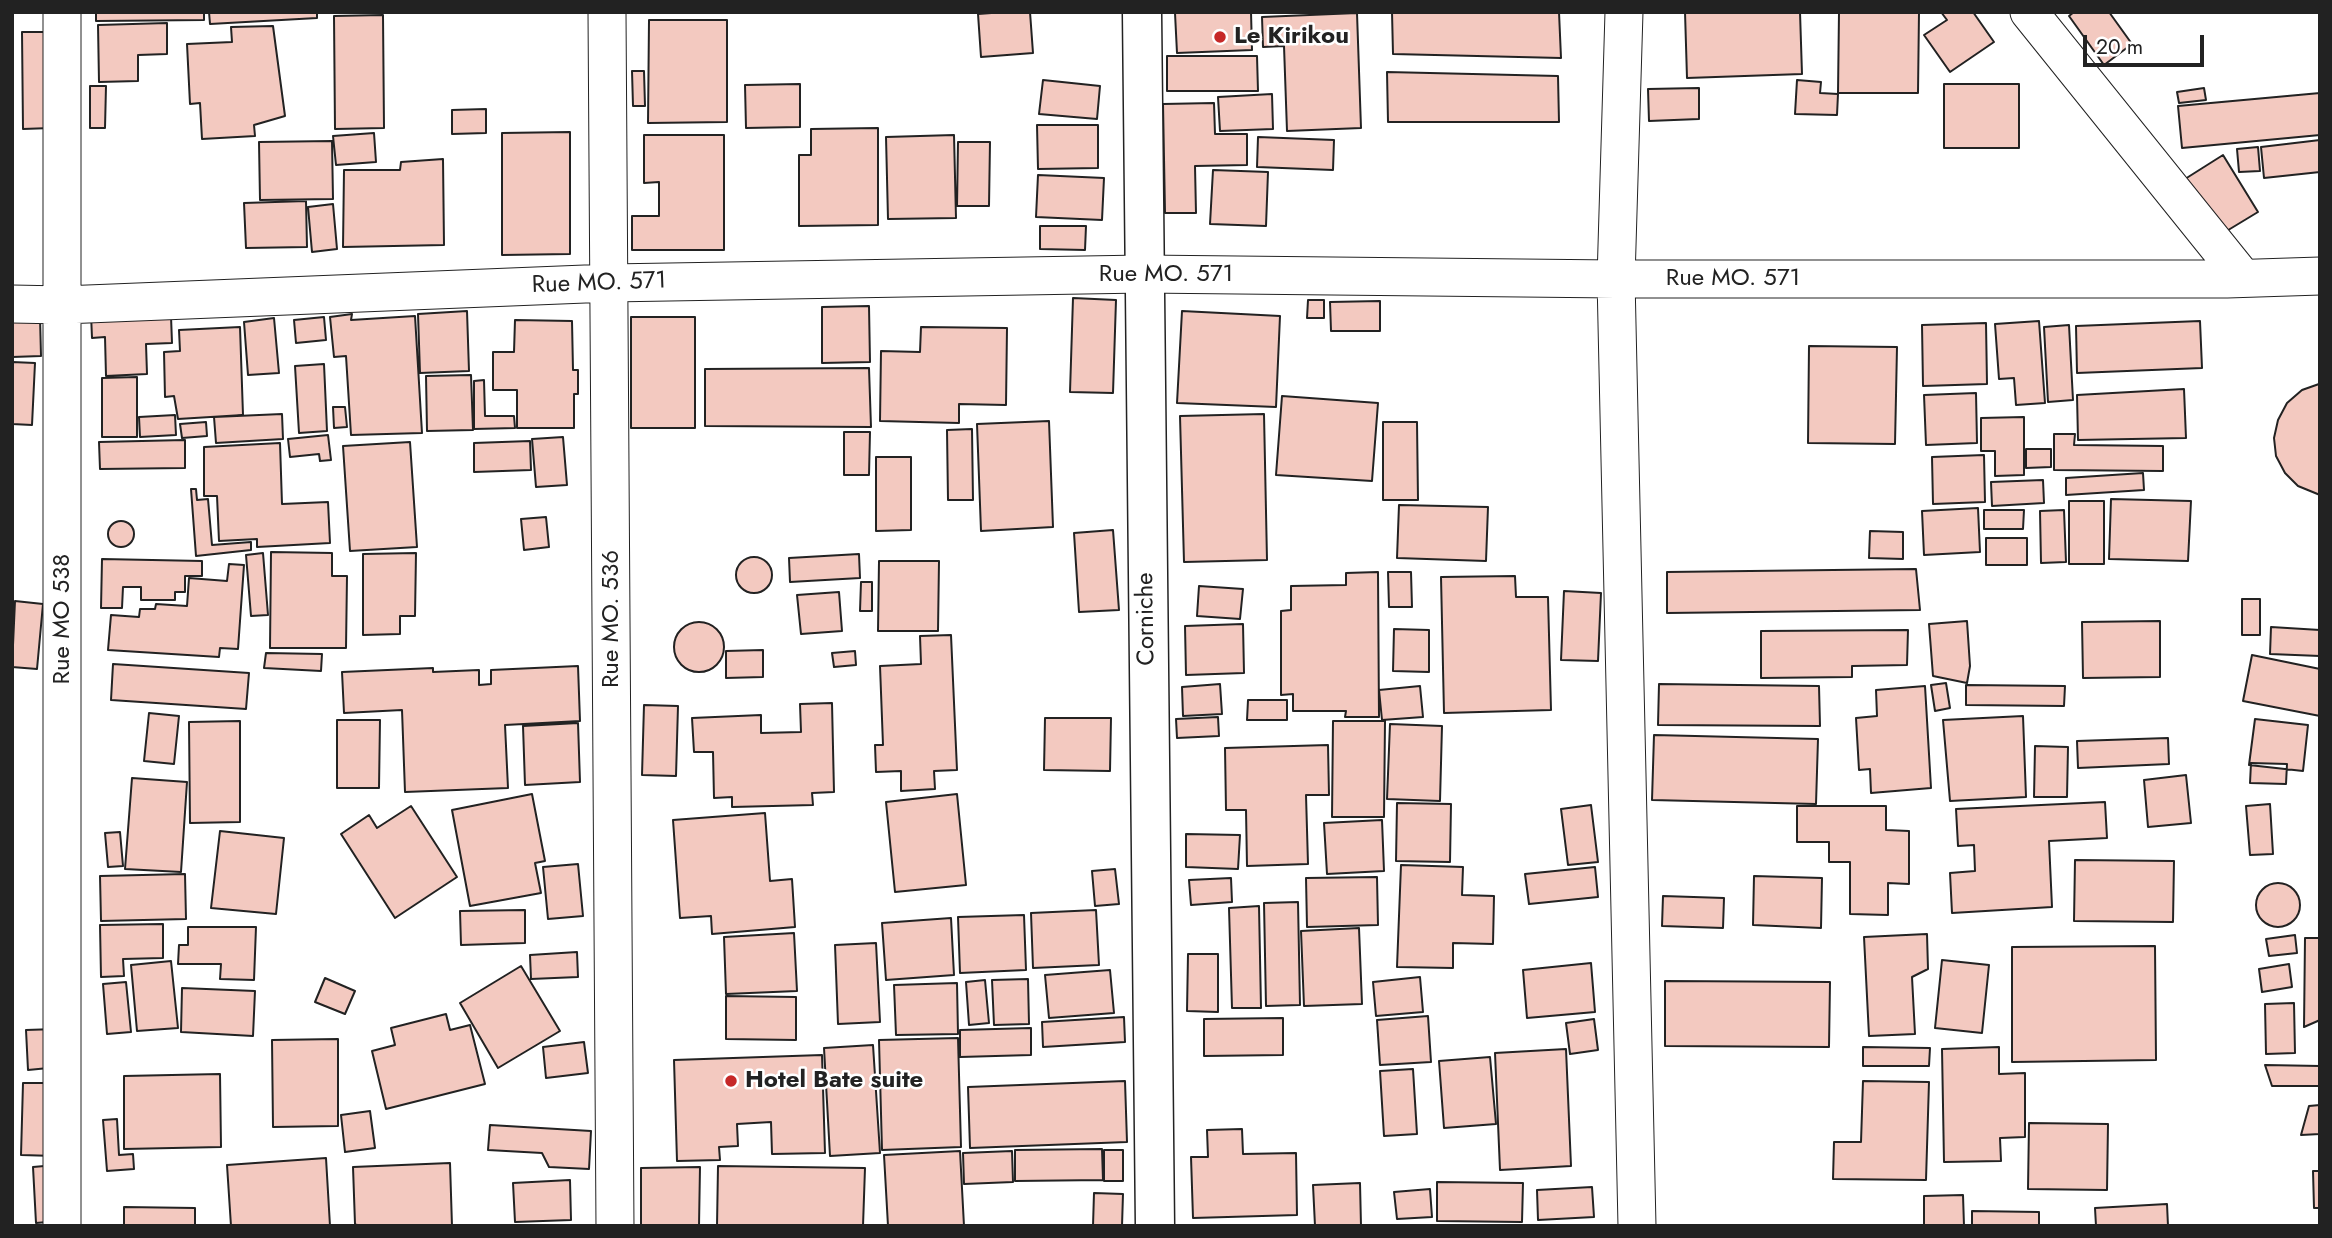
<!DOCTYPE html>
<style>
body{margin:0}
#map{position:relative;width:2332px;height:1238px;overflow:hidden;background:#fff;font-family:Jost,sans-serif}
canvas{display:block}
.frame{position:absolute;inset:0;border:14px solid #222;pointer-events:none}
.scale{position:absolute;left:2083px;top:35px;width:121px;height:32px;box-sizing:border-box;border:4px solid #222;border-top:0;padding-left:9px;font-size:21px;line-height:24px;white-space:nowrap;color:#222;-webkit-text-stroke:5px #fff;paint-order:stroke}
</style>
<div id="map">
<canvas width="2332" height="1238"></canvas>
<div class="frame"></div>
<div class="scale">20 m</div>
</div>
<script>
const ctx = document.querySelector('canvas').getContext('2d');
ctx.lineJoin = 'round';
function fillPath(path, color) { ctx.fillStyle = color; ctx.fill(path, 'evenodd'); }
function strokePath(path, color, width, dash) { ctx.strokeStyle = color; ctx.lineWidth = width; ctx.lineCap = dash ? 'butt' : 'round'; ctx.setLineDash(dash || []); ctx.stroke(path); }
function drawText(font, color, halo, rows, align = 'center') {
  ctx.font = font + ' Jost,sans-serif'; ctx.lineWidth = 5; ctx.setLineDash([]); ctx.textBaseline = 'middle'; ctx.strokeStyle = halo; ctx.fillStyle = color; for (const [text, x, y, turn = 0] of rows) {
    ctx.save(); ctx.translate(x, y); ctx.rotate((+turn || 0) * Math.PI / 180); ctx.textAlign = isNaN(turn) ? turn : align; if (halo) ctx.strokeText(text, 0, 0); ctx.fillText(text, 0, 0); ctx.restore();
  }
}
const building = new Path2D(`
 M 96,12 L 204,12 L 204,20 L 96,21 Z
 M 209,12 L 317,12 L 317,18 L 210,24 Z
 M 1005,12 L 1030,12 L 1033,53 L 981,57 L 978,14 Z
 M 1251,12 L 1252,50 L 1177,53 L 1175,13 Z
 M 1392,12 L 1559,12 L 1561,58 L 1393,54 Z
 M 1685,12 L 1800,12 L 1802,74 L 1687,78 Z
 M 1839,12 L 1919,12 L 1918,93 L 1838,93 Z
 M 1941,12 L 1973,12 L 1994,42 L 1950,72 L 1924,35 L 1947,20 Z
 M 2074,12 L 2109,12 L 2132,44 L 2104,65 L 2069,16 Z
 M 1357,13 L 1361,128 L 1287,131 L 1284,46 L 1263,47 L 1262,17 Z
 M 383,15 L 384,128 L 335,129 L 334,16 Z
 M 649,20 L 727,20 L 727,122 L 648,123 Z
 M 167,23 L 167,54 L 138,55 L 138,81 L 99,82 L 98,25 Z
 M 273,26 L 285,116 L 254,125 L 255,136 L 202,139 L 200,103 L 190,104 L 187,44 L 232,42 L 231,27 Z
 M 22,32 L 50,32 L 51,128 L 23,129 Z
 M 1167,56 L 1257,56 L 1258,91 L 1167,91 Z
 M 632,71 L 644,71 L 645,106 L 633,106 Z
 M 1387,72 L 1558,76 L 1559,122 L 1388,122 Z
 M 1043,80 L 1100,86 L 1097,119 L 1039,114 Z
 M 1797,80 L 1821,82 L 1820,93 L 1838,94 L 1837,115 L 1795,114 Z
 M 800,84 L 800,127 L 746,128 L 745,85 Z
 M 1944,84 L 2019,84 L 2019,148 L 1944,148 Z
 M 90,86 L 106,86 L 105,128 L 90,128 Z
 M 1699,88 L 1699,119 L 1649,121 L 1648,89 Z
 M 2204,88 L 2206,100 L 2179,103 L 2177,92 Z
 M 2320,93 L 2320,135 L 2182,148 L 2178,106 Z
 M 1272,94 L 1273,129 L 1220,131 L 1218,97 Z
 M 1214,103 L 1215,134 L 1247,134 L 1247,165 L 1195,166 L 1196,213 L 1165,213 L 1163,104 Z
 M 486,109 L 486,133 L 452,134 L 452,110 Z
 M 1037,125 L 1098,125 L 1098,168 L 1038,169 Z
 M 878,128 L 878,225 L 799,226 L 799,155 L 811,155 L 811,129 Z
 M 570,132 L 570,254 L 502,255 L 502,133 Z
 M 374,133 L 376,162 L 336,165 L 333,136 Z
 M 644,135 L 724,135 L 724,250 L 632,250 L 632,216 L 659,216 L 659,182 L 644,183 Z
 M 954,135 L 956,218 L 888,219 L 886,137 Z
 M 1258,137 L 1334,140 L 1333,170 L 1257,167 Z
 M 2320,140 L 2320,172 L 2264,178 L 2261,147 Z
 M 332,141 L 333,199 L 260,200 L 259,142 Z
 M 958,142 L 990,142 L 989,206 L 957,206 Z
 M 2258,147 L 2260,171 L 2239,172 L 2237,149 Z
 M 2223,155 L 2258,212 L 2220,235 L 2185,179 Z
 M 443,159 L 444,245 L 343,247 L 344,170 L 400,170 L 401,162 Z
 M 1213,170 L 1268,172 L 1266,226 L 1210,224 Z
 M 1038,175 L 1104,178 L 1102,220 L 1036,217 Z
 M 306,201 L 307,247 L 246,248 L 244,203 Z
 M 333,204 L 337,249 L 312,252 L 308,207 Z
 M 1040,226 L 1086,226 L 1085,250 L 1040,249 Z
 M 1073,298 L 1116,300 L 1113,393 L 1070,392 Z
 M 1308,300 L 1324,300 L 1324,318 L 1307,318 Z
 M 1380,301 L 1380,331 L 1331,331 L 1330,302 Z
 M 869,306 L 870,362 L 822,363 L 822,307 Z
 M 467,311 L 469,371 L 420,373 L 418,314 Z
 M 1182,311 L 1280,316 L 1276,407 L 1177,403 Z
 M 91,314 L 171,316 L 172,343 L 146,344 L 147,374 L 106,376 L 105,337 L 92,338 Z
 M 352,314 L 351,320 L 415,316 L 422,433 L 351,435 L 346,356 L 334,357 L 330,317 Z
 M 40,317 L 41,356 L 12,357 L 12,318 Z
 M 324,317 L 326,340 L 296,343 L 294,320 Z
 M 631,317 L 695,317 L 695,428 L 631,428 Z
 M 274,318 L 279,373 L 248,375 L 244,322 Z
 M 515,320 L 572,321 L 573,370 L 578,370 L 578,394 L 574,394 L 574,428 L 517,428 L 517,390 L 493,390 L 493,352 L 514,352 Z
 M 2039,321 L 2045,403 L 2016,405 L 2014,378 L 1999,379 L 1995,324 Z
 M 2200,321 L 2202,368 L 2077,373 L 2076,326 Z
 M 1986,323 L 1987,384 L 1923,386 L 1922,325 Z
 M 2069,325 L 2073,400 L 2048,402 L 2044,327 Z
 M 240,327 L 243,415 L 178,419 L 174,396 L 165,397 L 164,352 L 180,351 L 179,330 Z
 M 921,327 L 1007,328 L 1006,405 L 959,404 L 959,423 L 880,421 L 881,351 L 920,352 Z
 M 1809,346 L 1897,347 L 1895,444 L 1808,443 Z
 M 12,362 L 35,363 L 32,425 L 12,424 Z
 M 324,364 L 327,431 L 299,433 L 295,366 Z
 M 869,368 L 871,427 L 705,426 L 705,369 Z
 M 471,375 L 473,430 L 427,431 L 426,376 Z
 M 137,377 L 137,437 L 102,437 L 102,378 Z
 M 484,380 L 485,416 L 514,416 L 515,428 L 474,429 L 474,381 Z
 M 2319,384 L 2320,384 L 2320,495 L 2298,486 L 2285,473 L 2276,456 L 2274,438 L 2278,420 L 2287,403 L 2302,390 Z
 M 2184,389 L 2186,438 L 2078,440 L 2077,395 Z
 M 1976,393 L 1977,443 L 1926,445 L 1924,395 Z
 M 1282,396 L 1378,403 L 1372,481 L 1276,475 Z
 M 333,407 L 345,407 L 347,427 L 334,428 Z
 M 282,414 L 283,439 L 216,443 L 214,417 Z
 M 1264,414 L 1267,560 L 1184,562 L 1180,416 Z
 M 175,415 L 176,435 L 140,437 L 139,417 Z
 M 2024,417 L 2024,475 L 1995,476 L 1995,451 L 1981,451 L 1981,418 Z
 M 1049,421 L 1053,527 L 981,531 L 977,424 Z
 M 206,422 L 207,436 L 182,438 L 180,424 Z
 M 1383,422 L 1417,422 L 1418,500 L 1383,500 Z
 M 972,429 L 973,500 L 948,500 L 947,430 Z
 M 844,432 L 870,432 L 869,475 L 844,475 Z
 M 2054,434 L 2075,434 L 2074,445 L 2163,446 L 2163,471 L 2054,470 Z
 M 328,435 L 331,460 L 320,461 L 319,454 L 290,457 L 288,439 Z
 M 563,437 L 567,485 L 536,487 L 532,439 Z
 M 185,440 L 185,468 L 100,469 L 99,442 Z
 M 530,441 L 531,470 L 474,472 L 474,443 Z
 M 410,442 L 417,547 L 350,551 L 343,446 Z
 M 280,443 L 282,504 L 328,502 L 330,543 L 257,547 L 257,539 L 219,541 L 217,496 L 204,496 L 204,447 Z
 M 2026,449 L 2051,449 L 2051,467 L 2026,468 Z
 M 1984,455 L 1985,502 L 1933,504 L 1932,457 Z
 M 876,457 L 911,457 L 911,530 L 876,531 Z
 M 2143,473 L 2144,490 L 2066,495 L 2066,478 Z
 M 2043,480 L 2044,503 L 1992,506 L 1991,482 Z
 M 191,489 L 196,489 L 197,500 L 208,499 L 212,545 L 251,542 L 251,550 L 196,556 Z
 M 2111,499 L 2191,501 L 2188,561 L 2109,559 Z
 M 2069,501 L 2104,501 L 2104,564 L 2069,564 Z
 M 1399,505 L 1488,507 L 1486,561 L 1397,558 Z
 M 1978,508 L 1980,552 L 1924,555 L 1922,511 Z
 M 1984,510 L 2024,510 L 2023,529 L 1984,529 Z
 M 2064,510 L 2066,562 L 2041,563 L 2040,511 Z
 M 546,517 L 549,547 L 524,550 L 521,519 Z
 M108 534a13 13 0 1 1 26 0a13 13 0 1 1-26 0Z
 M 1113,530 L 1119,610 L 1079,612 L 1074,533 Z
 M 1870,531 L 1903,532 L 1903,559 L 1869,558 Z
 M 1986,538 L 2027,538 L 2027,565 L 1986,565 Z
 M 271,552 L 332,553 L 332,576 L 347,576 L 346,648 L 270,648 Z
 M 263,553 L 268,615 L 251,616 L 246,555 Z
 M 416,553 L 415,616 L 400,616 L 400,634 L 363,635 L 363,554 Z
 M 859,554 L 860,578 L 790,582 L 789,558 Z
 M736 575a18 18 0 1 1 36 0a18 18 0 1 1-36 0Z
 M 102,559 L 202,561 L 202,576 L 185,576 L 185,592 L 175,592 L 175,600 L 141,600 L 141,587 L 123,587 L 122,608 L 101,608 Z
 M 879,561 L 939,561 L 938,631 L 878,631 Z
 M 229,564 L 244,565 L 238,649 L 220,648 L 219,657 L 108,650 L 111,615 L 139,617 L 140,609 L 155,609 L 156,604 L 187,606 L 189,578 L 227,581 Z
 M 1916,569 L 1920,610 L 1667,613 L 1667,572 Z
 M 1378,572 L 1379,717 L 1345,717 L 1346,711 L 1293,711 L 1293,694 L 1281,695 L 1281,611 L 1291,610 L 1291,586 L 1346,585 L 1346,573 Z
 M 1388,572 L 1411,572 L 1412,607 L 1389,607 Z
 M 1515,576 L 1516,597 L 1548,597 L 1551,710 L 1444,713 L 1441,577 Z
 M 861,582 L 872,582 L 872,611 L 860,611 Z
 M 1199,586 L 1243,589 L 1240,619 L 1197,616 Z
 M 1564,591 L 1601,593 L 1598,661 L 1561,660 Z
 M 839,592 L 842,631 L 801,634 L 797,595 Z
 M 2242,599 L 2260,599 L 2260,635 L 2242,635 Z
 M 15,601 L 43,604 L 37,669 L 12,667 Z
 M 1967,621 L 1970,666 L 1967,683 L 1933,676 L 1929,624 Z
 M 2160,621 L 2160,677 L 2083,678 L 2082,622 Z
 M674 647a25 25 0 1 1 50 0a25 25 0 1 1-50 0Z
 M 1243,624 L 1244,673 L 1186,675 L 1185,626 Z
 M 2271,627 L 2320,630 L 2320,656 L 2270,654 Z
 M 1394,629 L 1429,630 L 1429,672 L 1393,671 Z
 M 1908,630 L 1907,665 L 1852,666 L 1852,677 L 1761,678 L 1761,631 Z
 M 951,635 L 957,770 L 934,771 L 935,789 L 901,791 L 901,771 L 876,772 L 875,745 L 883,745 L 880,666 L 921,664 L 920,636 Z
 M 763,650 L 763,677 L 726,678 L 726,651 Z
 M 855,651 L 856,665 L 834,667 L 832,653 Z
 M 266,653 L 322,654 L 321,671 L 264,668 Z
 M 2252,655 L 2320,669 L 2320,716 L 2243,701 Z
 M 113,664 L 249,673 L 246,709 L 111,700 Z
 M 578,666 L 580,721 L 505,725 L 508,788 L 405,792 L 402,710 L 344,713 L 342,672 L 433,668 L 433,672 L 479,670 L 479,685 L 491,684 L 491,670 Z
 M 1946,683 L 1950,708 L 1935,711 L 1931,685 Z
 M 1220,684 L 1222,714 L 1183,716 L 1182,687 Z
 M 1659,684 L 1819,686 L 1820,726 L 1658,725 Z
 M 1966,685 L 2065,686 L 2064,706 L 1966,705 Z
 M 1420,686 L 1423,717 L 1382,720 L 1379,690 Z
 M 1925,686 L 1931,788 L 1871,793 L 1870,769 L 1859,770 L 1856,718 L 1877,716 L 1876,690 Z
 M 1248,700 L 1287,700 L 1287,720 L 1247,720 Z
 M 832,703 L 834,792 L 812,793 L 813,805 L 732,807 L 732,797 L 714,798 L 713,752 L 694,752 L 692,718 L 761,715 L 761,733 L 801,732 L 800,704 Z
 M 644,705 L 678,706 L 676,776 L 642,775 Z
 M 149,713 L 179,716 L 174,764 L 144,761 Z
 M 2023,716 L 2026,797 L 1950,801 L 1943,720 Z
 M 1218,717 L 1219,736 L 1177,738 L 1176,719 Z
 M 1045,718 L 1111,718 L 1110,771 L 1044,770 Z
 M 2255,719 L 2308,725 L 2303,771 L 2249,765 Z
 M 337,720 L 380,720 L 379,788 L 337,788 Z
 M 240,721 L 240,822 L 190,823 L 189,722 Z
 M 1333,721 L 1385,721 L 1384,817 L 1332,817 Z
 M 578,723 L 580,782 L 525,785 L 523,726 Z
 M 1390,724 L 1442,726 L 1440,801 L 1387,799 Z
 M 1654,735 L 1818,739 L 1816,804 L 1652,800 Z
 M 2168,738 L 2169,764 L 2078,768 L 2077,741 Z
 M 1328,745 L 1329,795 L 1306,795 L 1308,864 L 1247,866 L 1246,810 L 1226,810 L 1225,748 Z
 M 2035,746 L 2068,747 L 2067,797 L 2034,797 Z
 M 2251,763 L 2287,764 L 2286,784 L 2250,783 Z
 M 2186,775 L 2191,823 L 2148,827 L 2144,780 Z
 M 132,778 L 187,782 L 181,872 L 125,869 Z
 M 532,794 L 545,861 L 535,863 L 541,893 L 470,906 L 452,810 Z
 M 957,794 L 966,885 L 895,892 L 886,802 Z
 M 2105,802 L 2107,838 L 2049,841 L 2052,907 L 1952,913 L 1950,873 L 1975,871 L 1974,845 L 1958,846 L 1956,809 Z
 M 1397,803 L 1451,804 L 1450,862 L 1396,861 Z
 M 2270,804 L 2273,854 L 2250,855 L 2246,806 Z
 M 1591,805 L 1598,862 L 1568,865 L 1561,809 Z
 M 411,806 L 457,877 L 395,918 L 341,834 L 369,815 L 377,828 Z
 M 1797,806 L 1886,806 L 1886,830 L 1909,831 L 1909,884 L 1888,883 L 1888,915 L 1850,914 L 1850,862 L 1829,862 L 1829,842 L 1797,842 Z
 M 765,813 L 770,881 L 792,879 L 795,927 L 712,934 L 711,916 L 680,918 L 673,820 Z
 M 1382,820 L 1384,871 L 1327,874 L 1324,823 Z
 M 220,831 L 284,838 L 276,914 L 211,908 Z
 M 120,832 L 123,866 L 108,867 L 105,833 Z
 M 1186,834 L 1240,835 L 1238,869 L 1186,867 Z
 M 2075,860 L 2174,861 L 2173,922 L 2074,921 Z
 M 578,864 L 583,916 L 548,919 L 543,867 Z
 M 1401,865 L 1463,867 L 1462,895 L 1494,896 L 1493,944 L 1453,943 L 1453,968 L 1397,967 Z
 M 1595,867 L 1598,897 L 1529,904 L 1525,874 Z
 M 1115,869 L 1119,904 L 1095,906 L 1092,871 Z
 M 185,874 L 186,919 L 101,921 L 100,876 Z
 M 1754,876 L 1822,878 L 1821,928 L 1753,925 Z
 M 1377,877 L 1378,925 L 1307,927 L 1306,878 Z
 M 1231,878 L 1232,902 L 1191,905 L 1189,880 Z
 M2256 905a22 22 0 1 1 44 0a22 22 0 1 1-44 0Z
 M 1663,896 L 1724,898 L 1723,928 L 1662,926 Z
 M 1298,902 L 1300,1005 L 1266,1006 L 1264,903 Z
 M 1259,906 L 1261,1008 L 1232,1008 L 1229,908 Z
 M 525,910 L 525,943 L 461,945 L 460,911 Z
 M 1096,910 L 1099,965 L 1033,968 L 1031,913 Z
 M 1024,915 L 1026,970 L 960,973 L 958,917 Z
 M 951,918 L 954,975 L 886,980 L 882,923 Z
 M 163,924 L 163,958 L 123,959 L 124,976 L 101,977 L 100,925 Z
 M 188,927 L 256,927 L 254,980 L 220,979 L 221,964 L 178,964 L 179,945 L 188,945 Z
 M 1359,928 L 1362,1004 L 1304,1006 L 1301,931 Z
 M 794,933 L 797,991 L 726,994 L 724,937 Z
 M 1927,934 L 1928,969 L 1912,977 L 1915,1034 L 1869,1036 L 1864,937 Z
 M 2295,935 L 2297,953 L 2269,956 L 2266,939 Z
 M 2305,938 L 2320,938 L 2320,1049 L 2320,1020 L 2304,1027 Z
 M 876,943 L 880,1022 L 838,1024 L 835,945 Z
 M 2155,946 L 2156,1060 L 2012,1062 L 2012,947 Z
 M 577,952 L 578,977 L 531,979 L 530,955 Z
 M 1188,954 L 1218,954 L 1218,1012 L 1187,1011 Z
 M 1942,960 L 1989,965 L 1982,1033 L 1935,1028 Z
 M 171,961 L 178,1028 L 137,1031 L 131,965 Z
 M 1591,963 L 1595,1012 L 1527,1018 L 1523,970 Z
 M 2289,964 L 2292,987 L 2262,992 L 2259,969 Z
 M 521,966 L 560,1031 L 498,1068 L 460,1003 Z
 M 1110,970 L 1114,1013 L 1049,1018 L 1045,975 Z
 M 1420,977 L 1423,1012 L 1376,1016 L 1373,982 Z
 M 325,978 L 355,991 L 345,1014 L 315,1002 Z
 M 1028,979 L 1029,1024 L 994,1025 L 992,980 Z
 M 985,980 L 989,1023 L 969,1025 L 966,982 Z
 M 1665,981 L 1830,982 L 1829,1047 L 1665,1046 Z
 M 126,982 L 131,1032 L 107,1034 L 103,984 Z
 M 957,983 L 958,1034 L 896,1035 L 894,985 Z
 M 182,988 L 255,991 L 253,1036 L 181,1032 Z
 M 726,996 L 796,997 L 796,1040 L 726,1039 Z
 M 2294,1003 L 2295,1053 L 2266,1054 L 2265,1004 Z
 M 446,1014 L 450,1030 L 470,1025 L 485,1084 L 386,1109 L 372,1051 L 395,1045 L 391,1028 Z
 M 1428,1016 L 1431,1062 L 1380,1065 L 1377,1020 Z
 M 1124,1017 L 1125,1042 L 1043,1047 L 1042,1022 Z
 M 1283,1018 L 1283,1055 L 1204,1056 L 1204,1019 Z
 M 1594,1019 L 1598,1050 L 1570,1054 L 1566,1023 Z
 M 1031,1028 L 1031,1055 L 960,1057 L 960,1030 Z
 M 56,1029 L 59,1067 L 28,1070 L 26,1030 Z
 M 958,1038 L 961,1147 L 882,1150 L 879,1040 Z
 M 338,1039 L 338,1126 L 273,1127 L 272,1040 Z
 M 584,1042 L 588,1073 L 546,1078 L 543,1047 Z
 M 873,1045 L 880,1153 L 830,1156 L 824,1048 Z
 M 1863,1047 L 1930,1048 L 1929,1066 L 1863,1066 Z
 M 1999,1047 L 1999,1074 L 2025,1073 L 2025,1137 L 2000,1138 L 2001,1161 L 1944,1162 L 1942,1049 Z
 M 1566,1049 L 1571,1166 L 1500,1170 L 1495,1053 Z
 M 822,1055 L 825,1153 L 772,1154 L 771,1122 L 737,1124 L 738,1146 L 719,1147 L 720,1160 L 677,1161 L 674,1060 Z
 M 1490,1057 L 1496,1124 L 1444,1128 L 1439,1061 Z
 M 2265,1065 L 2320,1066 L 2320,1086 L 2272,1086 Z
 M 1413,1069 L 1417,1134 L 1384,1136 L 1380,1071 Z
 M 220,1074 L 221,1147 L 124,1149 L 124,1076 Z
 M 1125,1081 L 1127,1142 L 970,1148 L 968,1087 Z
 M 1863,1081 L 1929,1082 L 1926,1180 L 1833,1179 L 1834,1142 L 1861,1142 Z
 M 23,1083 L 56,1083 L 55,1156 L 21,1155 Z
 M 2320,1105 L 2320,1134 L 2301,1135 L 2309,1106 Z
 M 370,1111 L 375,1148 L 345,1152 L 341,1115 Z
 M 117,1119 L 119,1155 L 133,1154 L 134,1169 L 107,1171 L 103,1120 Z
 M 2029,1123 L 2108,1124 L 2107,1190 L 2028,1189 Z
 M 490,1125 L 591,1131 L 589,1169 L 549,1167 L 542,1153 L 488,1150 Z
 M 1242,1129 L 1243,1154 L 1296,1153 L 1297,1215 L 1193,1218 L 1191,1157 L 1208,1157 L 1207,1130 Z
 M 1102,1149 L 1103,1180 L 1015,1181 L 1015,1150 Z
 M 1104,1150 L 1123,1150 L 1123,1181 L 1104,1181 Z
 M 960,1151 L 964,1226 L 888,1226 L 884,1155 Z
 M 1012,1151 L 1013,1182 L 964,1184 L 963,1153 Z
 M 326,1158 L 330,1226 L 231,1226 L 227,1165 Z
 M 450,1163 L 452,1226 L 359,1226 L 355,1224 L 353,1167 Z
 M 56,1165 L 58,1221 L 36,1223 L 33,1167 Z
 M 718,1166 L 865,1168 L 863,1226 L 717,1226 Z
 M 700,1167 L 699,1226 L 641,1226 L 641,1168 Z
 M 2313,1171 L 2320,1171 L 2320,1208 L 2314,1208 Z
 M 570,1180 L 571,1220 L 515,1222 L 513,1183 Z
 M 1437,1182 L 1523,1183 L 1522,1222 L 1437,1221 Z
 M 1360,1183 L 1361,1226 L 1315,1226 L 1313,1185 Z
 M 1592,1187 L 1594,1217 L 1538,1220 L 1537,1190 Z
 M 1430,1189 L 1432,1217 L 1397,1219 L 1394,1192 Z
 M 1094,1193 L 1123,1194 L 1122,1226 L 1093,1226 Z
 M 1963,1195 L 1964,1226 L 1924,1226 L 1924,1196 Z
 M 2167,1204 L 2168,1226 L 2096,1226 L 2095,1208 Z
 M 124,1207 L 195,1208 L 195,1226 L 124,1226 Z
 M 1972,1211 L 2039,1212 L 2039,1226 L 1972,1226 Z`);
fillPath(building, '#f3c9c0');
strokePath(building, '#222', 2);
const minor = new Path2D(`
 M 62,12 L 62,1226
 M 607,12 L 615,1226
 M 1624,12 L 1616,279 L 1637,1226
 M 2029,12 L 2243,278
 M 12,304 L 63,305 L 610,283 L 1143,274 L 1616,279 L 2227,279 L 2320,276`);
const tertiary = new Path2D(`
 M 1142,12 L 1155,1226`);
strokePath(minor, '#222', 39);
strokePath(tertiary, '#222', 41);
strokePath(minor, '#fff', 37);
strokePath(tertiary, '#fff', 38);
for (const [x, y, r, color] of [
 [1220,37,7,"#c62828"],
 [731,1081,7,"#c62828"]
]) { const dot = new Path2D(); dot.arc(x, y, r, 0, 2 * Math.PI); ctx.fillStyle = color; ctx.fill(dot); strokePath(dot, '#fff', 2.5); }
drawText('bold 24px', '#222', '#fff', [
 ["Le Kirikou",1234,37],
 ["Hotel Bate suite",745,1081]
], 'left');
drawText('24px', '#222', '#fff', [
 ["Rue MO. 571",1166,275],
 ["Rue MO. 571",1733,279],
 ["Rue MO. 571",599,284,-2],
 ["Rue MO 538",63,619,-90],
 ["Rue MO. 536",612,619,-90],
 ["Corniche",1147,619,-91]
]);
</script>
